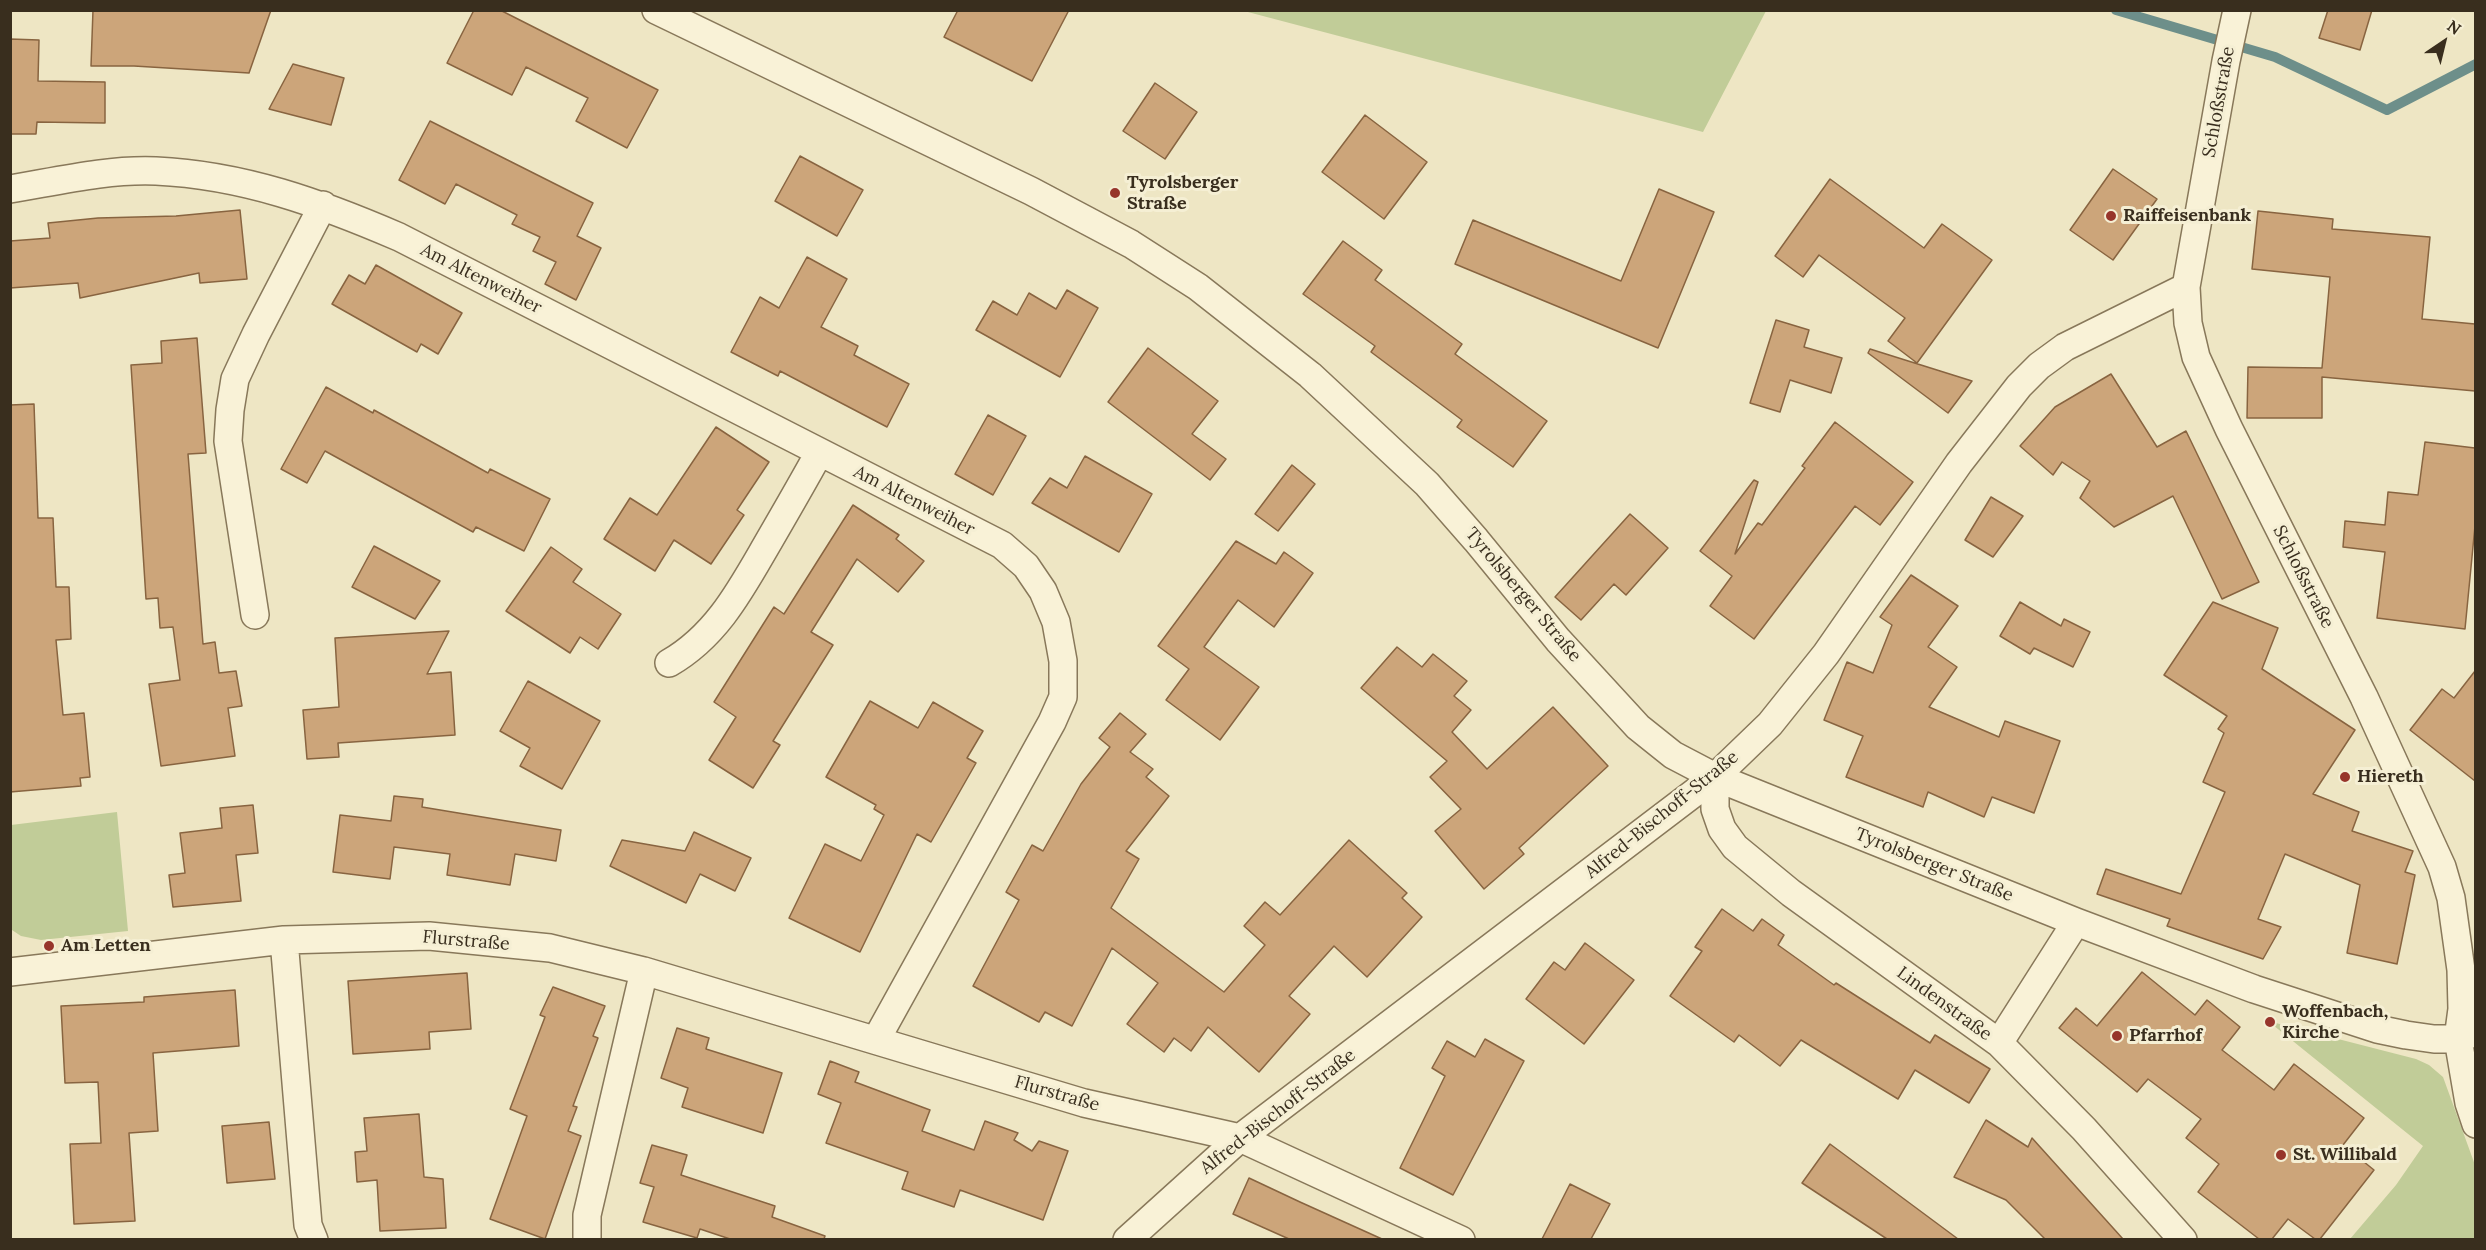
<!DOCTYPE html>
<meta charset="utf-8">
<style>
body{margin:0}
#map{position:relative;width:2486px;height:1250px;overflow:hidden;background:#eee6c4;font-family:Lora,serif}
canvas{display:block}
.frame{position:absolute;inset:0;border:12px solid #392e1e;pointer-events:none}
.north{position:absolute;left:2414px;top:12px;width:60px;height:60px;-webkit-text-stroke:4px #f5efd4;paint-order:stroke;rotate:35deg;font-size:16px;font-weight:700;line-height:24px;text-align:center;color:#392e1e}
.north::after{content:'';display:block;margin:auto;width:21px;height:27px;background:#392e1e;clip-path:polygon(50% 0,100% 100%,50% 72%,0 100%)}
</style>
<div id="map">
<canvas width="2486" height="1250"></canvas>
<div class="frame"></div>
<div class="north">N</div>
</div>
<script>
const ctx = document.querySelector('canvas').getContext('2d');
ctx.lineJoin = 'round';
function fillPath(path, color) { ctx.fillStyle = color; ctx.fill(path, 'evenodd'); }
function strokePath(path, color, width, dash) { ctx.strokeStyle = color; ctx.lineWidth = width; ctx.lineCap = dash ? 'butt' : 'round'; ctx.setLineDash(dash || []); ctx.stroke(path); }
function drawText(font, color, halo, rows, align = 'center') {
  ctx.font = font + ' Lora,serif'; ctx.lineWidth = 6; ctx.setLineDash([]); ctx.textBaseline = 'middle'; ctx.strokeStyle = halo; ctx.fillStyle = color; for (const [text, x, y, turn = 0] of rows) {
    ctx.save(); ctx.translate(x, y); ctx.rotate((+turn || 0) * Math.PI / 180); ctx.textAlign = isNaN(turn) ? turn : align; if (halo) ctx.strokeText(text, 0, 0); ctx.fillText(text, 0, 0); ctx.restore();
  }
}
fillPath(new Path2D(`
 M 1244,11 L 1766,11 L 1703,132 Z
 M 117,812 L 128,931 L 41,940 L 21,936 L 12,930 L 11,825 Z
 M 2268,1021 L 2416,1059 L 2429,1065 L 2443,1077 L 2475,1165 L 2475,1239 L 2350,1239 L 2396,1185 L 2423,1146 Z`), '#c1cc98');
strokePath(new Path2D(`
 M 2116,10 L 2275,57 L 2387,110 L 2476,64`), '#6d8f8a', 10);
const building = new Path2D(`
 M 93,10 L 271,10 L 249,73 L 134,66 L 91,66 Z
 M 474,10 L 500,10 L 658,90 L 627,148 L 576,121 L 588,98 L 526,67 L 512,95 L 447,63 Z
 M 958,10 L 1069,10 L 1032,81 L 944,37 Z
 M 2328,10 L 2372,10 L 2360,50 L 2319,38 Z
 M 10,39 L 39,40 L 38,81 L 105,82 L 105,123 L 37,122 L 36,134 L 10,134 Z
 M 293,64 L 344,78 L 331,125 L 269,109 Z
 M 1155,83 L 1197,112 L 1165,159 L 1123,131 Z
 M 1365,115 L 1427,162 L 1384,219 L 1322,172 Z
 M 430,121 L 593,203 L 577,236 L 601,248 L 576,300 L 545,284 L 556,262 L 533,251 L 540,237 L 512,224 L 517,215 L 456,184 L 445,204 L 399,180 Z
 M 800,156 L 863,190 L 837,236 L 775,201 Z
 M 2113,169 L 2157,199 L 2113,260 L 2070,230 Z
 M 1830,179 L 1924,248 L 1942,224 L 1992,260 L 1917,363 L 1888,341 L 1905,318 L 1819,255 L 1803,277 L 1775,256 Z
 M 1659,189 L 1714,212 L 1658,348 L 1455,264 L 1473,220 L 1621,281 Z
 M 240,210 L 247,279 L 200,283 L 199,273 L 80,298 L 78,283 L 10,288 L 10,241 L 50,238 L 48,223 L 98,218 L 176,216 Z
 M 2258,211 L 2333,219 L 2332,229 L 2430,237 L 2422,319 L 2475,324 L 2475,391 L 2322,377 L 2322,418 L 2247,418 L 2248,367 L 2322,368 L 2330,277 L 2252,269 Z
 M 1343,241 L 1382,270 L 1375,280 L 1462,344 L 1455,354 L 1547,421 L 1513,467 L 1457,427 L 1462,420 L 1371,352 L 1375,346 L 1303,294 Z
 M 807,257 L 847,279 L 821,327 L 858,346 L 854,355 L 909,384 L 887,427 L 780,371 L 778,376 L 731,352 L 760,297 L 779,308 Z
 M 376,265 L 462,313 L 438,354 L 421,344 L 417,352 L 332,304 L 349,275 L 365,284 Z
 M 1067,290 L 1098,308 L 1060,377 L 976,330 L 993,301 L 1017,315 L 1029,293 L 1056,309 Z
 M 1776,320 L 1809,330 L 1804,347 L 1842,358 L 1831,393 L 1790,380 L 1780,412 L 1750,403 Z
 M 197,338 L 206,453 L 188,454 L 203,644 L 215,642 L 219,673 L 236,671 L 242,706 L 228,708 L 235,756 L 161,766 L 149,684 L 180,680 L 173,627 L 160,628 L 158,598 L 146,599 L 131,365 L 162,363 L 161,341 Z
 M 1148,348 L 1218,401 L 1192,434 L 1226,459 L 1210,480 L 1108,402 Z
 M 1870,349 L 1972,381 L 1948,413 L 1868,353 Z
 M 2111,374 L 2157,447 L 2186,431 L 2259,582 L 2222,599 L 2173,496 L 2114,527 L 2080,498 L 2090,481 L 2062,462 L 2053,475 L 2020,446 L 2055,407 Z
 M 326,387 L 373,413 L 374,410 L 488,473 L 490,469 L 550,499 L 524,551 L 476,527 L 473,532 L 325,451 L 307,483 L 281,469 Z
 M 34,404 L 38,518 L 53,518 L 56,587 L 69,587 L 71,639 L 56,640 L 63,715 L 84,713 L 90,777 L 80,778 L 81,786 L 10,792 L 10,405 Z
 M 988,415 L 1026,436 L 993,495 L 955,474 Z
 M 1835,422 L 1913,482 L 1880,525 L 1855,506 L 1754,639 L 1710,606 L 1732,576 L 1700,551 L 1754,480 L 1758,482 L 1735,554 L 1758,523 L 1762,525 L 1805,468 L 1802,466 Z
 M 716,427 L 769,462 L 737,510 L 744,515 L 711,564 L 674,540 L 655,571 L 604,539 L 630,498 L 657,515 Z
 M 2425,442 L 2475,448 L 2475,526 L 2465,629 L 2377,618 L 2385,552 L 2343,547 L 2345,521 L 2385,525 L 2388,492 L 2418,495 Z
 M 1085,456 L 1152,494 L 1119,552 L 1032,503 L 1050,478 L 1067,488 Z
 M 1292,465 L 1315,484 L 1278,531 L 1255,514 Z
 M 1991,497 L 2023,516 L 1993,557 L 1965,540 Z
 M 853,505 L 899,535 L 896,539 L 924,561 L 898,592 L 857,559 L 811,632 L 833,645 L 773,741 L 780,745 L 753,788 L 709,760 L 736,717 L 714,702 L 774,607 L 784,614 Z
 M 1630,514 L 1668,548 L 1626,595 L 1614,584 L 1581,620 L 1555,597 Z
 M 1236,541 L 1276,564 L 1284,552 L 1313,573 L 1274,627 L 1238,600 L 1204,647 L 1259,687 L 1220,740 L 1166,700 L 1189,669 L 1158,646 Z
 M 374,546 L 440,581 L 415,619 L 352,587 Z
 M 551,547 L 582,569 L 573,582 L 621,614 L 598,649 L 580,637 L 570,653 L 506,611 Z
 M 1911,575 L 1958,606 L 1928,647 L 1957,667 L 1929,707 L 1999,737 L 2005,721 L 2060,741 L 2034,813 L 1992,797 L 1984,817 L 1928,792 L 1923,807 L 1846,777 L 1863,736 L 1824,720 L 1847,662 L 1873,673 L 1892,625 L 1880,617 Z
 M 2020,602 L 2061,626 L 2064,619 L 2090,632 L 2073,667 L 2034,648 L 2030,654 L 2000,636 Z
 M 2213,602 L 2278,628 L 2262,669 L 2355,730 L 2313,794 L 2359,812 L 2352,831 L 2413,851 L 2405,872 L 2415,875 L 2397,964 L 2347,953 L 2360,885 L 2285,854 L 2258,919 L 2281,927 L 2263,959 L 2167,926 L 2170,919 L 2097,894 L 2106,869 L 2181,894 L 2225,792 L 2203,782 L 2224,733 L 2218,729 L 2227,716 L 2164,675 Z
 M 449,631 L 427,674 L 451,672 L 455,735 L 338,743 L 339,757 L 307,759 L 303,710 L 339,707 L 335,638 Z
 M 1397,647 L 1422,667 L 1433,654 L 1467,681 L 1454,696 L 1471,710 L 1452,732 L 1487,769 L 1553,707 L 1608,766 L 1519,848 L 1524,854 L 1484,889 L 1435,831 L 1461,809 L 1430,777 L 1447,761 L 1361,688 Z
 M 2475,671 L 2475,781 L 2410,730 L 2442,689 L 2454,698 Z
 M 528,681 L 600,721 L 562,789 L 520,766 L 530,748 L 500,731 Z
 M 870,701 L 918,728 L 933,702 L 983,731 L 967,758 L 976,763 L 931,842 L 917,834 L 860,952 L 789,918 L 825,844 L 861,861 L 884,815 L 874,809 L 876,805 L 826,777 Z
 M 1120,713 L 1146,734 L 1130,752 L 1153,769 L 1146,777 L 1169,796 L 1126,851 L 1139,859 L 1111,908 L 1224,992 L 1265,945 L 1244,926 L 1265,902 L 1280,915 L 1349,840 L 1407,893 L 1402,898 L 1422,917 L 1367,977 L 1334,946 L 1289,996 L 1310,1014 L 1259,1072 L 1208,1027 L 1191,1051 L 1174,1038 L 1164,1052 L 1127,1024 L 1158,983 L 1112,948 L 1072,1026 L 1045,1012 L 1039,1022 L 973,986 L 1019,900 L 1006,892 L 1032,845 L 1043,851 L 1081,784 L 1110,747 L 1099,738 Z
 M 394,796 L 423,799 L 422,807 L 561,830 L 556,861 L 515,854 L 510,885 L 447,875 L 450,854 L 394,847 L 390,879 L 333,872 L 340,815 L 391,821 Z
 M 253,805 L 258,853 L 236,855 L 241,901 L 173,907 L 169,875 L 185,873 L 180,833 L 222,828 L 220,808 Z
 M 694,832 L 751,858 L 735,891 L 700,874 L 686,903 L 610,866 L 622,840 L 685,851 Z
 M 1722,909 L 1753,931 L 1762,919 L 1784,935 L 1778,945 L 1834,985 L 1836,983 L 1930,1043 L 1935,1035 L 1990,1069 L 1969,1103 L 1915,1070 L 1898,1099 L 1801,1040 L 1780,1066 L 1739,1035 L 1734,1042 L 1670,996 L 1702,951 L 1695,947 Z
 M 1585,943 L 1634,980 L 1584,1044 L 1526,999 L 1554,962 L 1565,970 Z
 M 2142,972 L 2195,1015 L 2207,1000 L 2240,1027 L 2222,1050 L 2274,1090 L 2294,1064 L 2364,1118 L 2343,1145 L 2374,1170 L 2320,1239 L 2315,1239 L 2288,1219 L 2272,1239 L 2259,1239 L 2198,1192 L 2219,1164 L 2186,1138 L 2201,1119 L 2148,1079 L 2137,1092 L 2059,1028 L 2076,1008 L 2097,1026 Z
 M 467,973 L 471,1029 L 429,1032 L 430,1049 L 353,1054 L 348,981 Z
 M 553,987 L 605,1006 L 593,1036 L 598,1038 L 573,1106 L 577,1107 L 568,1131 L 581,1136 L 545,1239 L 490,1219 L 527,1116 L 510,1109 L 545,1017 L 540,1015 Z
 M 235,990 L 239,1046 L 153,1053 L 158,1131 L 129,1133 L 135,1221 L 74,1224 L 70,1144 L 101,1143 L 98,1082 L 65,1083 L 61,1006 L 144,1002 L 144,997 Z
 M 677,1028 L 709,1038 L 706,1049 L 782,1073 L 763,1133 L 682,1107 L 688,1088 L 661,1078 Z
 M 1485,1039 L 1524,1061 L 1453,1195 L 1400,1168 L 1445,1076 L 1432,1068 L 1447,1041 L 1475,1057 Z
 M 830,1061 L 859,1072 L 855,1082 L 930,1110 L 922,1131 L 974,1150 L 985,1121 L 1018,1133 L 1014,1140 L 1032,1151 L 1039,1141 L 1068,1151 L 1043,1220 L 960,1190 L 954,1207 L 902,1189 L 908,1172 L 826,1143 L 841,1103 L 818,1094 Z
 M 419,1114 L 424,1177 L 443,1179 L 446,1228 L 380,1231 L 377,1180 L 357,1182 L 355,1152 L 367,1151 L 364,1118 Z
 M 1986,1120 L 2028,1147 L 2032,1138 L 2123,1239 L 2045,1239 L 2006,1200 L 1954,1177 Z
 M 269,1122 L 275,1179 L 227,1183 L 222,1126 Z
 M 1830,1144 L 1958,1239 L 1887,1239 L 1802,1183 Z
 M 652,1145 L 687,1155 L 681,1175 L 775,1206 L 772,1217 L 825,1236 L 824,1239 L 730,1239 L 700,1229 L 697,1238 L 643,1222 L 654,1187 L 640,1183 Z
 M 1249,1178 L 1300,1202 L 1382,1239 L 1289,1239 L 1233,1214 Z
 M 1570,1184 L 1610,1204 L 1591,1239 L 1542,1239 Z`);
fillPath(building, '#cca57a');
strokePath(building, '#886440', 1.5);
const minor = new Path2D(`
 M 656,10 L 1031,191 L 1131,244 L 1198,287 L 1310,375 L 1427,484 L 1476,540 L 1558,640 L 1638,727 L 1673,755 L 1715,777 L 2076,922 L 2254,989 L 2377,1029 L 2406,1035 L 2434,1039 L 2458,1039 L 2476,1032
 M 2237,10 L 2226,61 L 2186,287 L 2188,323 L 2196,357 L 2229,429 L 2364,697 L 2442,867 L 2451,898 L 2461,970 L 2462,1009 L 2458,1039 L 2469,1103 L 2476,1124
 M 10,189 C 58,181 107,169 156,171 C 243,175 320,203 399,237 L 1002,545 L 1026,566 L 1043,591 L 1056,622 L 1063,661 L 1063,697 L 1052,722 L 876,1040
 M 255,615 L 228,441 L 230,410 L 235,379 L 256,334 L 323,205
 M 669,663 C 716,636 740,591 766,546 C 784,515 802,484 819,453
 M 1715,777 L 1715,809 L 1722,829 L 1735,847 L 1791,893 L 1999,1043 L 2084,1129 L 2183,1240
 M 284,940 L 308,1225 L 314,1240
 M 10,972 L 284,940 L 429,936 L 550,948 L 644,971 L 1084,1103 L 1240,1138 L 1461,1240
 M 1999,1043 L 2076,922
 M 587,1240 L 587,1215 L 644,971
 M 1127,1240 L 1240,1138 L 1715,777 L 1770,724 L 1826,654 L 1959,463 L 2019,386 L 2039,366 L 2065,347 L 2186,287`);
strokePath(minor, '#88785a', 30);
strokePath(minor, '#f9f2d7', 27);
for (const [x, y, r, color] of [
 [1115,193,6,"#97352b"],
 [2111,216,6,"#97352b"],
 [2345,777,6,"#97352b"],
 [49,946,6,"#97352b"],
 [2270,1022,6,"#97352b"],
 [2117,1036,6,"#97352b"],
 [2281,1155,6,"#97352b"]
]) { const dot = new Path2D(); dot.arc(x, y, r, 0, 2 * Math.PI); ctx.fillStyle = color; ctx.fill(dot); strokePath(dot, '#f5efd4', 2); }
drawText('18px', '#392e1e', '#f5efd4', [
 ["Schloßstraße",2219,102,-80],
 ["Am Altenweiher",481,279,27],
 ["Am Altenweiher",914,501,27],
 ["Schloßstraße",2303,577,63],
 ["Tyrolsberger Straße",1523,595,50],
 ["Alfred-Bischoff-Straße",1662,815,-39],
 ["Tyrolsberger Straße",1934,865,22],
 ["Flurstraße",466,941,5],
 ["Lindenstraße",1944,1004,36],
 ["Flurstraße",1057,1094,16],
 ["Alfred-Bischoff-Straße",1278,1112,-38]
]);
drawText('bold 18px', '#392e1e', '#f5efd4', [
 ["Tyrolsberger",1127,183],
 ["Straße",1127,204],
 ["Raiffeisenbank",2123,216],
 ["Hiereth",2357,777],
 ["Am Letten",61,946],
 ["Woffenbach,",2282,1012],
 ["Kirche",2282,1033],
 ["Pfarrhof",2129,1036],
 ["St. Willibald",2293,1155]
], 'left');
</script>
